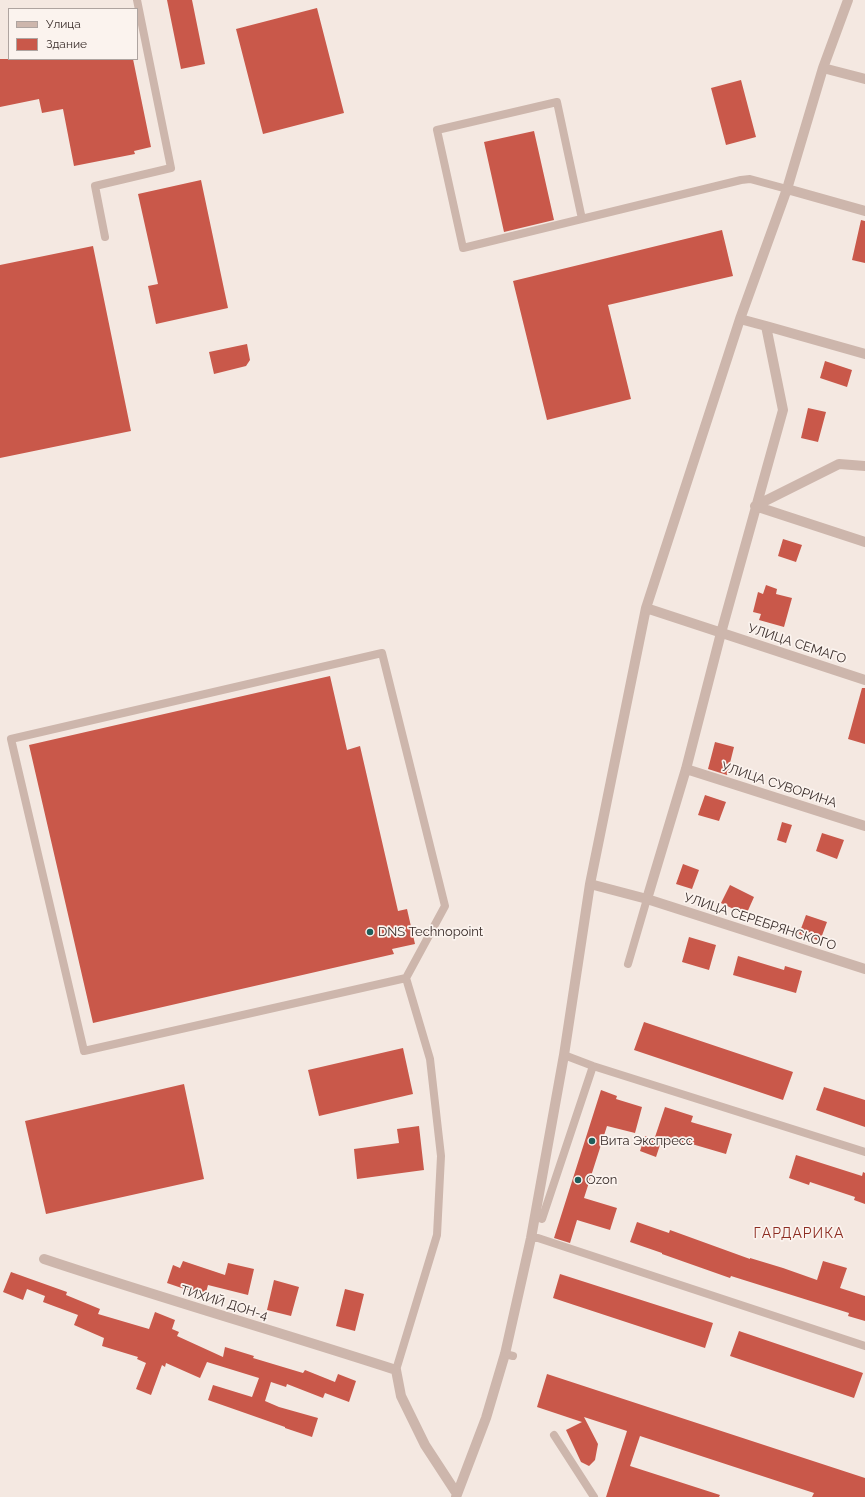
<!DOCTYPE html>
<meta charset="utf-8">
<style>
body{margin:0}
#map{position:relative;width:865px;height:1497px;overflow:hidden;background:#f4e8e1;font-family:Raleway,sans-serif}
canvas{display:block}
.legend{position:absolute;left:8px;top:8px;width:130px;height:52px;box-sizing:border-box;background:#fbf3ee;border:1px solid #aea4a0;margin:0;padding:5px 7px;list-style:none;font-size:12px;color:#3b2e2b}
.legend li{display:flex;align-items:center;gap:8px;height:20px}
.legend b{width:20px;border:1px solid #aea4a0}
</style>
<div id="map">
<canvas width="865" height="1497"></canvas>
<ul class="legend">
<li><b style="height:5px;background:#cdb6ac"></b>Улица</li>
<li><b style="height:11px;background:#c9584a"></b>Здание</li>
</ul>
</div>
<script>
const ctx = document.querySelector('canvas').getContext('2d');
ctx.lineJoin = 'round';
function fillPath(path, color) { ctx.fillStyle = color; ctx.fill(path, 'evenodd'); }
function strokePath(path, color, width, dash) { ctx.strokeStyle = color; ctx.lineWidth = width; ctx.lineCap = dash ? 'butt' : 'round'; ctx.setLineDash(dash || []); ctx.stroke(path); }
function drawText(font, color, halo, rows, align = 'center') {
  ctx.font = font + ' Raleway,sans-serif'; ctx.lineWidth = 3.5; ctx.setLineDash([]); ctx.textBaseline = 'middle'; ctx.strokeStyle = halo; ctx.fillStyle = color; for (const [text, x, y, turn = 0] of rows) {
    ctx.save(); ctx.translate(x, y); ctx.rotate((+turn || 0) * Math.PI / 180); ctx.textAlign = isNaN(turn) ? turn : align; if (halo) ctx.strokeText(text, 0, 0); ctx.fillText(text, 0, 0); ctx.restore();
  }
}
fillPath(new Path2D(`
 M 167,0 L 192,0 L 205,64 L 181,69 Z
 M 317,8 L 344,113 L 263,134 L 236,29 Z
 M 0,59 L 133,59 L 151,147 L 134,151 L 135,154 L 74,166 L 63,109 L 42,113 L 39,99 L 0,107 Z
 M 741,80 L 756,137 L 726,145 L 711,88 Z
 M 534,131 L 554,220 L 504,232 L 484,142 Z
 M 201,180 L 228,308 L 156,324 L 148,286 L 158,284 L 138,194 Z
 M 861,220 L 865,221 L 865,263 L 852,260 Z
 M 722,230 L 733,276 L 608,305 L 631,399 L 547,420 L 513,281 Z
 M 93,246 L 131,431 L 0,458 L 0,265 Z
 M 247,344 L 250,360 L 246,366 L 214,374 L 209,352 Z
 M 825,361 L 852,370 L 847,387 L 820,378 Z
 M 808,408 L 826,412 L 818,442 L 801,438 Z
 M 783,539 L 802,545 L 796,562 L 778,556 Z
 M 766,585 L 777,589 L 776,594 L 792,598 L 784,627 L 759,620 L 761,614 L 753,612 L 758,592 L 763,594 Z
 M 330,676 L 347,750 L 360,746 L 398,911 L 407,909 L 415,944 L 392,949 L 394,954 L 93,1023 L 29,745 Z
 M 862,688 L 865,688 L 865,744 L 848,739 Z
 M 715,742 L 734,747 L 727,775 L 708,769 Z
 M 705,795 L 726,802 L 719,821 L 698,815 Z
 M 782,822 L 792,825 L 786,843 L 777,840 Z
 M 822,833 L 844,840 L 837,859 L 816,851 Z
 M 683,864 L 699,870 L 692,889 L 676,884 Z
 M 730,885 L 754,897 L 746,915 L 721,903 Z
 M 806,915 L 827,922 L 820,941 L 799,934 Z
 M 689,937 L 716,945 L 709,970 L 682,962 Z
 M 738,956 L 784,970 L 785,966 L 802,971 L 796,993 L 733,975 Z
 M 644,1022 L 793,1072 L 783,1100 L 634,1050 Z
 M 403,1048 L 413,1094 L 319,1116 L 308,1070 Z
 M 184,1084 L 204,1179 L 46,1214 L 25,1121 Z
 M 824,1087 L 865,1100 L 865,1127 L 816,1110 Z
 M 601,1090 L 617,1096 L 616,1099 L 642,1107 L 635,1133 L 607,1126 L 584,1198 L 617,1208 L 610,1230 L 577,1220 L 570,1243 L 554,1238 Z
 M 665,1107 L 693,1116 L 691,1122 L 732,1134 L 726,1154 L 685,1142 L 683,1146 L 655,1137 Z
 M 419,1126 L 424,1170 L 357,1179 L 354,1149 L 399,1143 L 397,1129 Z
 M 645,1136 L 661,1142 L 656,1157 L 640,1151 Z
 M 796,1155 L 862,1176 L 863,1172 L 865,1173 L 865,1204 L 854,1200 L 855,1197 L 810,1182 L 809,1185 L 789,1178 Z
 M 637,1222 L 669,1233 L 670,1230 L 750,1259 L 750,1258 L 783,1268 L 817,1280 L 823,1261 L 847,1268 L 840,1288 L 865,1296 L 865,1321 L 848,1316 L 849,1313 L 731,1276 L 730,1278 L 662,1254 L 662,1253 L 630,1242 Z
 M 183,1261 L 225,1275 L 228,1263 L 254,1269 L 248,1295 L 208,1285 L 205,1296 L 167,1283 L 173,1265 L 180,1268 Z
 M 11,1272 L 67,1292 L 66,1295 L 100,1309 L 98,1314 L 149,1329 L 155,1312 L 175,1320 L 172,1329 L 179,1332 L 177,1336 L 223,1357 L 225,1347 L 254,1356 L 253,1358 L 303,1373 L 305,1370 L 335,1382 L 338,1374 L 356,1381 L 349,1402 L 325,1393 L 323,1398 L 287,1384 L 286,1387 L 271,1382 L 265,1401 L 279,1407 L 318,1418 L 312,1437 L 285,1428 L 285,1427 L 208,1400 L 213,1385 L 252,1397 L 259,1378 L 207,1362 L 200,1378 L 166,1363 L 165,1367 L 162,1365 L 151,1395 L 136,1389 L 146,1363 L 137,1359 L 138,1357 L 102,1346 L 104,1338 L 74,1325 L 78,1315 L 43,1302 L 45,1296 L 27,1289 L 23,1300 L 3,1292 Z
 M 560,1274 L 713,1323 L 705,1348 L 553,1298 Z
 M 274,1280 L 299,1287 L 291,1316 L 267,1310 Z
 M 345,1289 L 364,1294 L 355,1331 L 336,1326 Z
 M 739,1331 L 863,1373 L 854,1398 L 730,1356 Z
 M 547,1374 L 865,1478 L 865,1497 L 812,1497 L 814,1493 L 640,1436 L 630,1466 L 720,1495 L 719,1497 L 606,1497 L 627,1431 L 584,1417 L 598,1444 L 595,1460 L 589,1466 L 581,1462 L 566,1430 L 582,1422 L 537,1407 Z`), '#c9584a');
strokePath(new Path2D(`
 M 582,219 L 557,102 L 437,130 L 463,248 L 741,180 L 750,179 L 787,189
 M 105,237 L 95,186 L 171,168 L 137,0
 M 628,964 L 647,899
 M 564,1055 L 593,1066 L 865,1152
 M 542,1219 L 593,1066
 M 531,1238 L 538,1238 L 865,1346
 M 505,1354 L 513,1356
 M 396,1370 L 437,1235 L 441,1156 L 430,1059 L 406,978 L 445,906 L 382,653 L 11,739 L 84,1051 L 406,978
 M 554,1435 L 594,1497`), '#cdb6ac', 8);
strokePath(new Path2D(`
 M 823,68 L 865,79
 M 787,189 L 865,211
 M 766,326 L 865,354
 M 755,506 L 839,464 L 865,466
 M 755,506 L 865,542
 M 646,608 L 865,680
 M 686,769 L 865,826
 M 590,884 L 647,899 L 865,969
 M 647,899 L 686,769 L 721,633 L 783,410 L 766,326 L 740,319
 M 44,1259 C 161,1298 279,1332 396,1370 L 401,1396 L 425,1445 L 457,1494
 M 456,1497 L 486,1418 L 505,1354 L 531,1238 L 564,1055 L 590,884 L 646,608 L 740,319 L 787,189 L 823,68 L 848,0`), '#cdb6ac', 10);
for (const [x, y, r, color] of [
 [370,932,4,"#1e5e5a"],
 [592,1141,4,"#1e5e5a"],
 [578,1180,4,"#1e5e5a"]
]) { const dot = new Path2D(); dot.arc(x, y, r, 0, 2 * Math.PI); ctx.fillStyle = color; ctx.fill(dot); strokePath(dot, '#fbf3ee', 1.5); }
drawText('13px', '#3b2e2b', '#fbf3ee', [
 ["УЛИЦА СЕМАГО",797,644,18],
 ["УЛИЦА СУВОРИНА",779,785,18],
 ["УЛИЦА СЕРЕБРЯНСКОГО",760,922,18],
 ["ТИХИЙ ДОН-4",224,1303,17]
]);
drawText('13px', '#3b2e2b', '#fbf3ee', [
 ["DNS Technopoint",378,932],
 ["Вита Экспресс",600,1141],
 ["Ozon",586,1180]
], 'left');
ctx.letterSpacing = '1px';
drawText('14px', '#8d2c21', '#fbf3ee', [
 ["ГАРДАРИКА",799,1234]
]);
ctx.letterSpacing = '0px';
</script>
